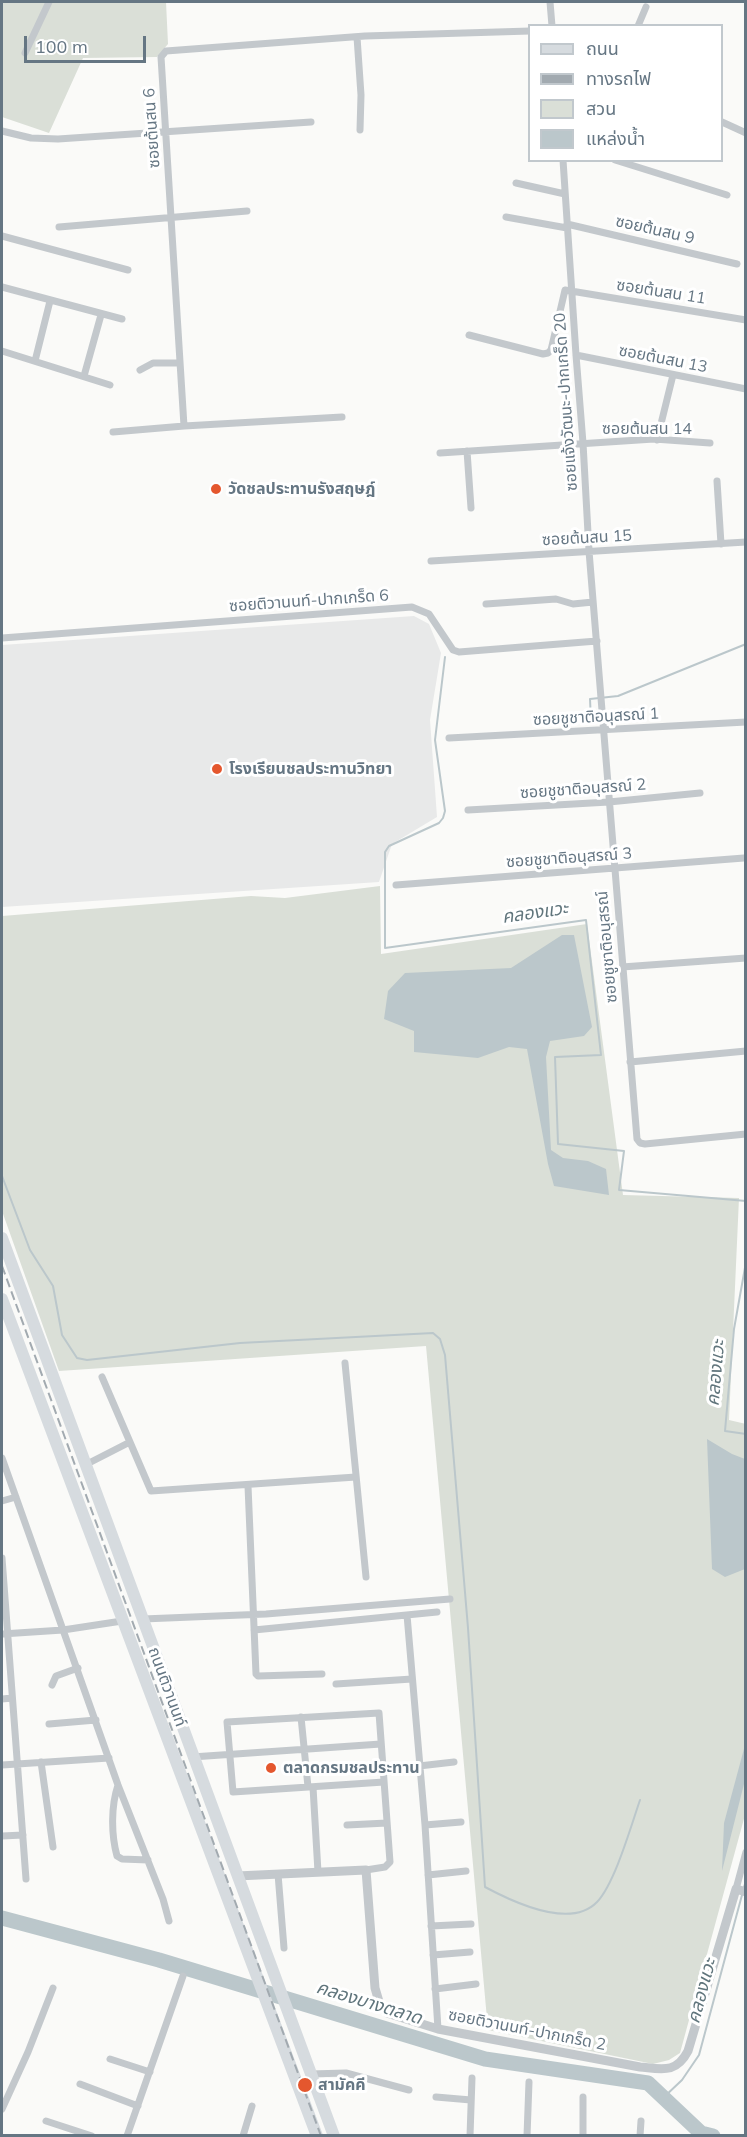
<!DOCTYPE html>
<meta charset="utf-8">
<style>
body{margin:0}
#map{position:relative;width:747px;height:2137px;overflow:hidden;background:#fafaf8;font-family:Mulish,"Noto Sans Thai",sans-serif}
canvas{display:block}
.frame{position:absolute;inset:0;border:3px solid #657683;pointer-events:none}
.legend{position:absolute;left:528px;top:24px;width:195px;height:138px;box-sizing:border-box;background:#fff;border:2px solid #c1c8cd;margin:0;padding:8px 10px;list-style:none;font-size:18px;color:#657683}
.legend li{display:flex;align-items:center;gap:12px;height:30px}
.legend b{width:30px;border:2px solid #c1c8cd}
.scale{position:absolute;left:24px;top:36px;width:122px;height:27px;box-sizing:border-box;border:3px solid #657683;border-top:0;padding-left:8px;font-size:18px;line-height:21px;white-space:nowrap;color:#657683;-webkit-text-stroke:4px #fff;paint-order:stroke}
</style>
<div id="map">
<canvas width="747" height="2137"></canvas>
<div class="frame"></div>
<ul class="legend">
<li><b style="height:8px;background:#d6dbdf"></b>ถนน</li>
<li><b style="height:8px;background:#a2aab0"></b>ทางรถไฟ</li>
<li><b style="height:16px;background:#dadfd7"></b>สวน</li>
<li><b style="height:16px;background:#bbc7cb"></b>แหล่งน้ำ</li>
</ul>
<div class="scale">100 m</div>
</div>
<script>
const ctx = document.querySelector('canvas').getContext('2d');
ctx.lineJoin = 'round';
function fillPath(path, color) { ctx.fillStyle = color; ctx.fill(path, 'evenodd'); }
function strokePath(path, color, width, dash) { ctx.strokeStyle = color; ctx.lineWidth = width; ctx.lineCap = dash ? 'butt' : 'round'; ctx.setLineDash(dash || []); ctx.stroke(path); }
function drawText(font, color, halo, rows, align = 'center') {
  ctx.font = font + ' Mulish,"Noto Sans Thai",sans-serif'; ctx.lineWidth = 6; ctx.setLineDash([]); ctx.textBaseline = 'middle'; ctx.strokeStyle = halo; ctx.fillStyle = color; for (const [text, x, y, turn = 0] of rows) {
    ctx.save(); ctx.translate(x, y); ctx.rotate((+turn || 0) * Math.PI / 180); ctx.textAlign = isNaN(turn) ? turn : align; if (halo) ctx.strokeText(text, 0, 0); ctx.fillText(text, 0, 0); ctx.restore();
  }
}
fillPath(new Path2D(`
 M 414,616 L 429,624 L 441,653 L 430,720 L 437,817 L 392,844 L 379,882 L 2,907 L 2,645 Z`), '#e8e9e9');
fillPath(new Path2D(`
 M 2,2 L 166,2 L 168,44 L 157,57 L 83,58 L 49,133 L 2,117 Z
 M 380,886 L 381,954 L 587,924 L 623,1195 L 739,1198 L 729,1420 L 746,1424 L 745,1815 L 680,2053 L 669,2060 L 653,2064 L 488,2030 L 426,1346 L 59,1371 L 2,1211 L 2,916 L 251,896 L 285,898 Z`), '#dadfd7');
fillPath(new Path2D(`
 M 562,935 L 574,935 L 592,1027 L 584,1036 L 550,1041 L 546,1057 L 551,1150 L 563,1158 L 588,1161 L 606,1169 L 609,1195 L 554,1186 L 548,1164 L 527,1049 L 509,1047 L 478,1058 L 414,1052 L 414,1031 L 384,1019 L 388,991 L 405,973 L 511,968 Z
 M 707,1439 L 732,1454 L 745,1459 L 745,1569 L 725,1577 L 712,1569 Z
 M 745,1745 L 745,1780 L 722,1871 L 724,1823 Z`), '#bbc7cb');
strokePath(new Path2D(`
 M 445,657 L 435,740 L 445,811 L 443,818 L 439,823 L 389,846 L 385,852 L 385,948 L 586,920 L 601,1055 L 555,1057 L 558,1144 L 624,1151 L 619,1190 L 746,1201
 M 591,722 L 590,699 L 618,696 L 746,644
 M 2,1176 L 30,1250 L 53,1286 L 62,1335 L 77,1358 L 87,1360 L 240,1343 L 433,1333 L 440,1339 L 445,1355 L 468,1628 L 485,1887 C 513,1902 570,1930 597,1902 C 615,1883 631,1826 640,1800
 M 746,1262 L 734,1329 L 725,1431 L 746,1434
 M 743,1890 L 746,1881
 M 663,2098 L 682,2080 L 699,2055 L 742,1895`), '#bbc7cb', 2);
strokePath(new Path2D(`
 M 2,1918 L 159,1960 L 485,2059 L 648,2083 L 701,2133 L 713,2136`), '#bbc7cb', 15);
strokePath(new Path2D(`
 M 550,2 L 552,26
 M 638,26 L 646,7
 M 357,37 L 361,95 L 360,130
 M 25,53 L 49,2
 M 722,122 L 746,133
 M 2,131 L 31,138 L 58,139 L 311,122
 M 563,160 L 576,355 L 583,443 L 589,551 L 637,1139 L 640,1143 L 645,1144 L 746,1134
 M 615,160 L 727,195
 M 516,183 L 565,194
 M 506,217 L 567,228
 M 567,224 L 737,264
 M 59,227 L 247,211
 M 2,236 L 128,270
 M 2,287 L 122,319
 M 469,335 L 543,354 L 548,353 L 551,350 L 565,290 L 746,320
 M 2,351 L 110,385
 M 576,355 L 746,389
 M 35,361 L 50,301
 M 140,370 L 153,363 L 180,363
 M 84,376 L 101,315
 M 184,426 L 161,57 L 166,51 L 365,36 L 530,31
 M 113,432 L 184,426 L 342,417
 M 657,440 L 673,375
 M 467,451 L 471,508
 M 440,453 L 654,439 L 710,443
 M 717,481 L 721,544
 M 431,561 L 746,542
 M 486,604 L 556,599 L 573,604 L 593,602
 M 2,638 L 412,607 L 429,614 L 453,650 L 459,652 L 597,641
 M 449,738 L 746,722
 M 468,810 L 609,802 L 700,793
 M 396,885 L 744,858
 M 622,967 L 746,958
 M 630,1062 L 746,1051
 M 345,1363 L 366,1577
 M 102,1377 L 151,1491 L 356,1477
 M 2,1458 L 118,1785 L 163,1899 L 169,1921
 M 87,1464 L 130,1442
 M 248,1486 L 256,1674 L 258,1676 L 322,1674
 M 2,1501 L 16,1497
 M 2,1558 L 26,1879
 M 407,1615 L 425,1825 L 438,2029
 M 143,1619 L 266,1614 L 450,1599
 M 254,1630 L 437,1612
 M 2,1634 L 63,1630 L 122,1621
 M 336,1684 L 412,1679
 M 52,1685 L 56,1676 L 78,1668
 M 2,1699 L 12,1698
 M 301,1717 L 308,1787
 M 49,1724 L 96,1720
 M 192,1757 L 381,1744
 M 41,1762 L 53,1847
 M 2,1765 L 109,1758
 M 419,1766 L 454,1762
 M 118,1785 C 111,1806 111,1834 117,1856 L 122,1859 L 148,1860
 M 313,1787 L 318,1872
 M 347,1825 L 387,1823
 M 425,1825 L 461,1822
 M 2,1836 L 23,1835
 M 366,1870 L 385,1867 L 390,1862 C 386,1812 383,1763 379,1713 L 227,1722 L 233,1792 L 384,1782
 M 278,1874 L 284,1948
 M 428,1875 L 466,1871
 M 736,1889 L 746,1852
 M 431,1926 L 471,1924
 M 433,1955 L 470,1952
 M 435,1989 L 476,1984
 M 110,2059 L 150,2072
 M 310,2074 L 346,2073 L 409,2090
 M 80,2084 L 138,2106
 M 436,2097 L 471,2100
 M 2,2109 L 28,2052 L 53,1988
 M 46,2121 L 92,2136
 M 127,2136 L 183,1976
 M 243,2136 L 252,2106
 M 470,2136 L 472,2078
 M 527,2136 L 529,2082
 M 583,2136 L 583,2097
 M 640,2136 L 641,2121`), '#c3c8cc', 7);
strokePath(new Path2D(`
 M 237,1876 L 366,1870 L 375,1988 L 380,2005 L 387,2013 L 438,2029 L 640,2067 C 662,2069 676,2074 688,2051 L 736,1889 L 746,1892`), '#c3c8cc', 9);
strokePath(new Path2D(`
 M 2,1238 C 114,1536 221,1837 334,2136
 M 2,1299 L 317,2136`), '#d6dbdf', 12);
strokePath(new Path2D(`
 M 2,1266 L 321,2136`), '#a2aab0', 2, [9, 4.5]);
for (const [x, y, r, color] of [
 [216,489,6,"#e4572e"],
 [217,769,6,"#e4572e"],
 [271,1768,6,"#e4572e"],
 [305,2085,8,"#e4572e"]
]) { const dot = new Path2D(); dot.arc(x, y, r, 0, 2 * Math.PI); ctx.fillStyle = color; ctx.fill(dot); strokePath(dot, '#fff', 2); }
drawText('16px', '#657683', '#fff', [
 ["ซอยต้นสน 6",152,128,-94],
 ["ซอยต้นสน 9",655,230,13],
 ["ซอยต้นสน 11",661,292,9],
 ["ซอยต้นสน 13",663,359,11],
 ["ซอยแจ้งวัฒนะ-ปากเกร็ด 20",566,402,-94],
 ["ซอยต้นสน 14",647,429],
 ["ซอยต้นสน 15",587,538,-3],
 ["ซอยติวานนท์-ปากเกร็ด 6",309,601,-4],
 ["ซอยชูชาติอนุสรณ์ 1",596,717,-3],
 ["ซอยชูชาติอนุสรณ์ 2",583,789,-4],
 ["ซอยชูชาติอนุสรณ์ 3",569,858,-4],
 ["ซอยชูชาติอนุสรณ์",607,947,-95],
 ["ถนนติวานนท์",167,1687,70],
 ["ซอยติวานนท์-ปากเกร็ด 2",527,2030,11]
]);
drawText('bold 16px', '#657683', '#fff', [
 ["วัดชลประทานรังสฤษฎ์",228,489],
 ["โรงเรียนชลประทานวิทยา",229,769],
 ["ตลาดกรมชลประทาน",283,1768],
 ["สามัคคี",318,2085]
], 'left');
drawText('italic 18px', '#60757c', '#fff', [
 ["คลองแวะ",535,913,-8],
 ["คลองแวะ",716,1373,-85],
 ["คลองแวะ",702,1991,-75],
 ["คลองบางตลาด",369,2003,17]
]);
</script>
